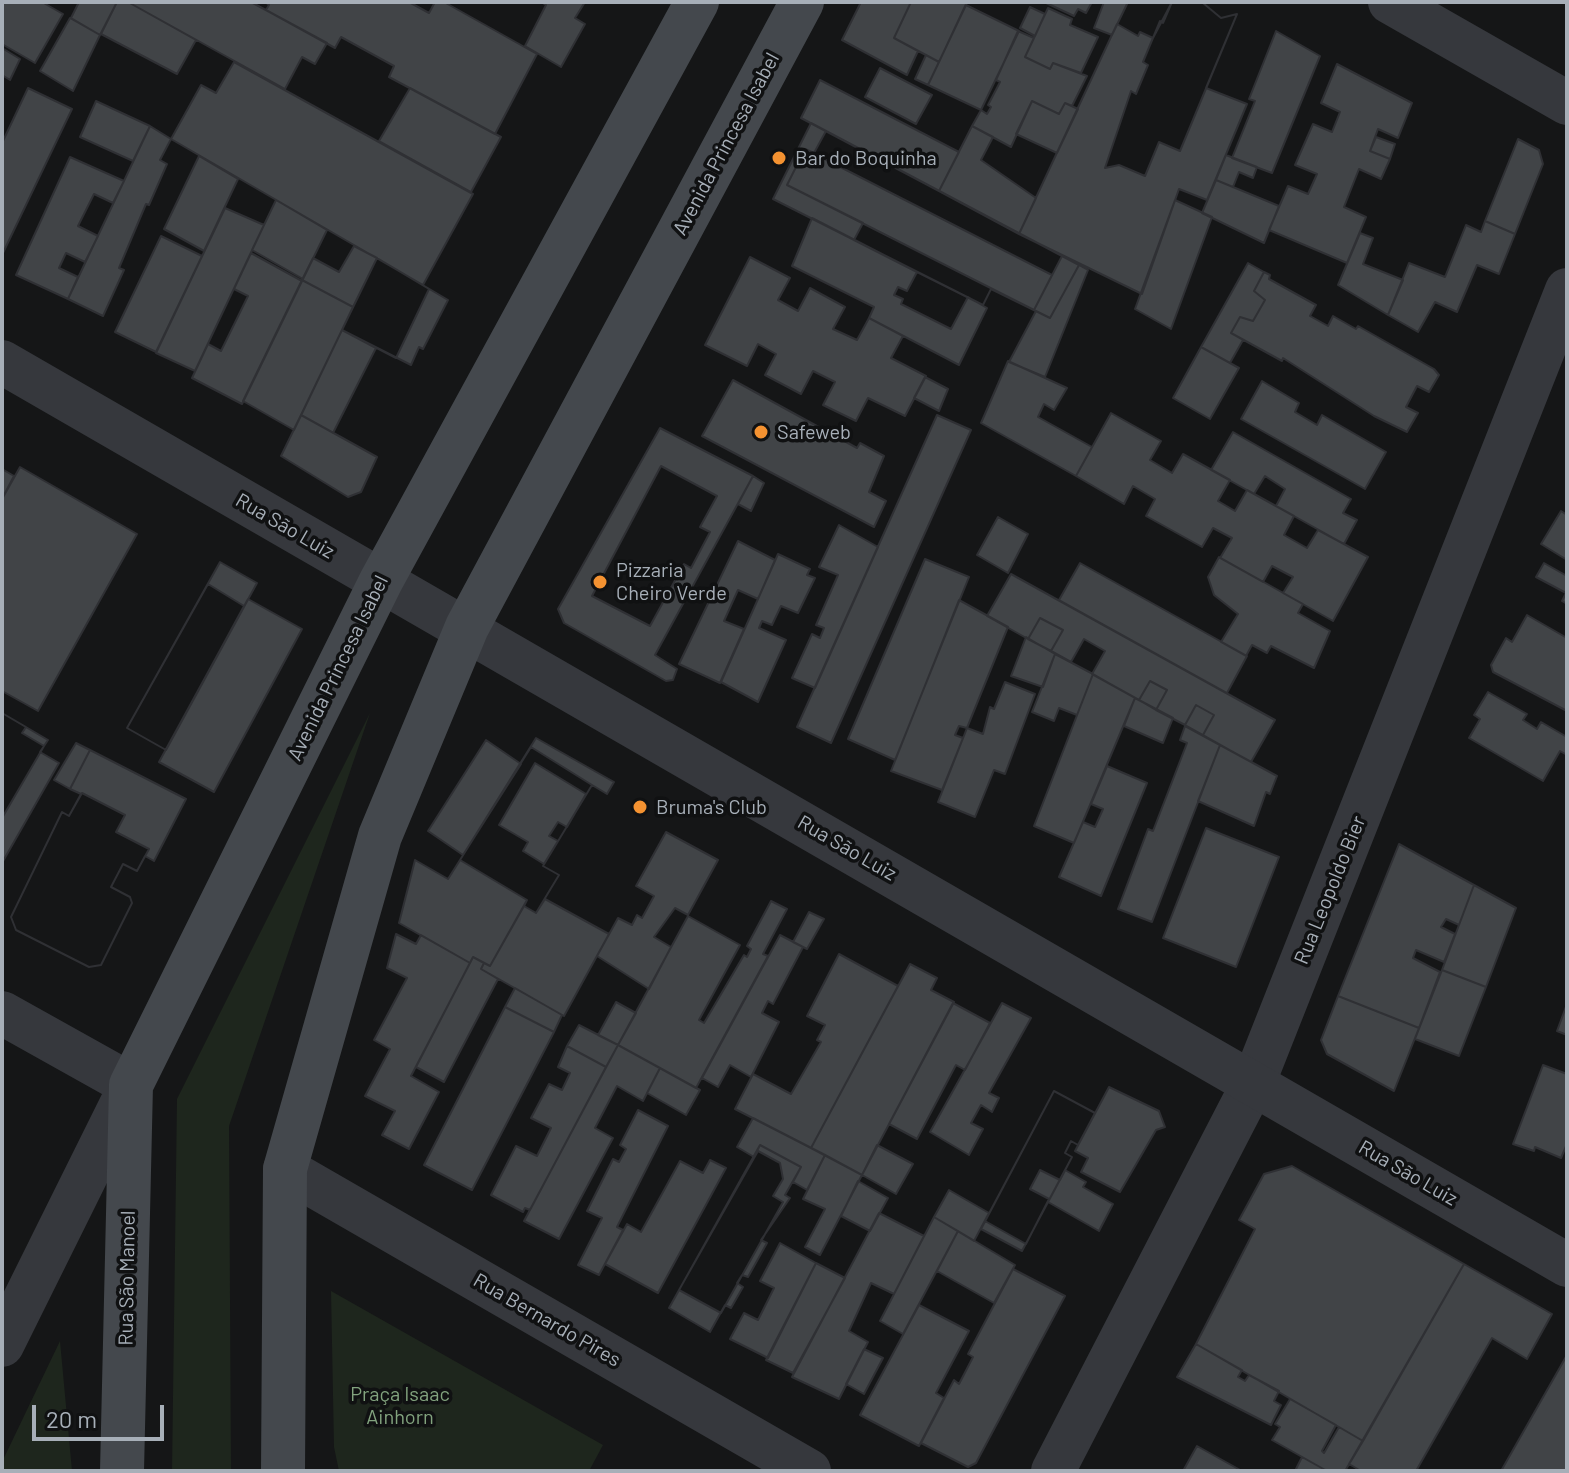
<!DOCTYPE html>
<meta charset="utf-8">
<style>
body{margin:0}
#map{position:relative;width:1569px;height:1473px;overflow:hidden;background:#151617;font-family:Barlow,sans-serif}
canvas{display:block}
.frame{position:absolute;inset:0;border:4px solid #a7afb8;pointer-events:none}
.scale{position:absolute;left:32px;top:1405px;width:132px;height:36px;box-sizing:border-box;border:4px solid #a7afb8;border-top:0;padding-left:10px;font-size:24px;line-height:28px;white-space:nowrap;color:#a7afb8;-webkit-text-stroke:6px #101112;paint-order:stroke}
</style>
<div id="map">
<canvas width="1569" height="1473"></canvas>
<div class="frame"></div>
<div class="scale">20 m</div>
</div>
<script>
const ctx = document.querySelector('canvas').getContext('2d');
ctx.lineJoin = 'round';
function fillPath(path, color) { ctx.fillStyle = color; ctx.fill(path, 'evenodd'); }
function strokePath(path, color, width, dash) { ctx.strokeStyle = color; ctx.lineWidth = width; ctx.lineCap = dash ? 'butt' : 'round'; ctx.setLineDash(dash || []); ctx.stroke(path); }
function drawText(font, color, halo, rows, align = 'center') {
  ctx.font = font + ' Barlow,sans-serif'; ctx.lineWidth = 7; ctx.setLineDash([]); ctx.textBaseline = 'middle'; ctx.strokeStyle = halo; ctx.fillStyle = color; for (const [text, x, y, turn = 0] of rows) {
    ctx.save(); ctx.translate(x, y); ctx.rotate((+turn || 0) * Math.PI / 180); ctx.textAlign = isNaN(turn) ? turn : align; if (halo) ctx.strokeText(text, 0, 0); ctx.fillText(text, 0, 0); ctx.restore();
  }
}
fillPath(new Path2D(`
 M 370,713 L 229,1126 L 231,1471 L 172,1471 L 177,1099 Z
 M 331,1291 L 603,1445 L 589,1471 L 339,1471 L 334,1447 Z
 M 60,1341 L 72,1471 L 2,1471 L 2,1462 Z`), '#1e261d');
const building = new Path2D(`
 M 2,2 L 42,2 L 63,14 L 35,63 L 2,44 Z
 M 79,2 L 117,2 L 100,35 L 71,18 Z
 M 117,2 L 128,2 L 196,40 L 177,74 L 101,34 Z
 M 128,2 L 251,2 L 327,43 L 315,64 L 302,57 L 285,89 Z
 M 265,2 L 409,2 L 429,13 L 435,2 L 444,2 L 537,54 L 495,134 L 389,77 L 394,66 L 341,37 L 335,48 L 266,10 L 269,5 Z
 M 541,2 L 585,2 L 575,18 L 585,24 L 561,67 L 525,46 L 546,5 Z
 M 861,2 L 911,2 L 894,38 L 918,51 L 907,75 L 842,40 Z
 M 911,2 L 967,2 L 939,62 L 894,38 Z
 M 1044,2 L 1092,2 L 1086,13 L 1078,9 L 1074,16 Z
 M 1104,2 L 1128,2 L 1112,35 L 1094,28 Z
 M 1172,2 L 1203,3 L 1221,18 L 1237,14 L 1180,151 L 1159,142 L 1145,176 L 1119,165 L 1105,168 L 1131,91 L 1136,94 L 1148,65 L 1143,62 L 1160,21 L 1163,23 Z
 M 1172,2 L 1203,3 L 1221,18 L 1237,14 L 1206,88 L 1247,104 L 1207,200 L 1179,189 L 1142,294 L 1019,234 L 1117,24 L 1138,36 L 1140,32 L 1153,38 Z
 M 966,5 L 1019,31 L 981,110 L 928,85 Z
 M 1030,7 L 1045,14 L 1035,36 L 1020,28 Z
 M 1048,8 L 1072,19 L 1070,25 L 1098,37 L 1081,73 L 1053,63 L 1050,69 L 1025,57 Z
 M 70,18 L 100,35 L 73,91 L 40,71 Z
 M 1018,31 L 1034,38 L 1025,57 L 1050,69 L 1053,63 L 1087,76 L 1072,106 L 1065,103 L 1059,114 L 1032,101 L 1011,147 L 972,126 L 981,110 L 987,114 L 991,107 L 988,105 L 1000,82 L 996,80 Z
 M 1276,31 L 1320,56 L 1272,173 L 1232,158 L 1255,101 L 1249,99 Z
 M 2,48 L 20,59 L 10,80 L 2,75 Z
 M 926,55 L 939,62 L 928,85 L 915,79 Z
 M 234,62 L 473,194 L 423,285 L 171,139 L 201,85 L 216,93 Z
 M 1337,64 L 1412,103 L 1398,138 L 1378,129 L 1370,151 L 1390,159 L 1381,179 L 1359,169 L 1344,207 L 1366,217 L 1347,263 L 1269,230 L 1288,186 L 1308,194 L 1317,174 L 1295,165 L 1313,124 L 1332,132 L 1340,112 L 1321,103 Z
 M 880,68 L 932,95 L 916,124 L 865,97 Z
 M 820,80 L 959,152 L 939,191 L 801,118 Z
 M 28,88 L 72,109 L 2,255 L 2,143 Z
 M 410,88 L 501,137 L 471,192 L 379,141 Z
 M 96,101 L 150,126 L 133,161 L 80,137 Z
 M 1032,101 L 1059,114 L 1065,103 L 1078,109 L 1057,153 L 1016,134 Z
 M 811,123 L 1079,265 L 1050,318 L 991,289 L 983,305 L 773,199 Z
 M 150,126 L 171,139 L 160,160 L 167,164 L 149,205 L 146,204 L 119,268 L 124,270 L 103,316 L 68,299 Z
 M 972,126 L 993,137 L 981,160 L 1036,198 L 1019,234 L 939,191 Z
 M 826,131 L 1062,256 L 1034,310 L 991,289 L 983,305 L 917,272 L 854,240 L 863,223 L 787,185 L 805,149 L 814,153 Z
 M 1376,137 L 1395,144 L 1390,159 L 1370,151 Z
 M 1518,139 L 1539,150 L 1543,164 L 1515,234 L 1485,221 Z
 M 805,149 L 1052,275 L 1034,310 L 787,185 Z
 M 1226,155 L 1257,167 L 1253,178 L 1239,172 L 1233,187 L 1216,180 Z
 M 199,156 L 238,179 L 204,251 L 164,229 Z
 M 70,157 L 124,181 L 113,203 L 94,194 L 78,226 L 98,236 L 85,262 L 66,253 L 59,268 L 78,277 L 68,299 L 16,275 Z
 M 1216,180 L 1279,206 L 1264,243 L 1202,213 Z
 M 276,200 L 327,230 L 303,279 L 252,250 Z
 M 1175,200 L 1212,217 L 1171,329 L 1135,309 Z
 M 225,208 L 264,225 L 195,371 L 156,353 Z
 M 812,218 L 917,272 L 907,291 L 898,287 L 894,295 L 903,299 L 901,304 L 951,329 L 968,297 L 987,308 L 959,365 L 869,318 L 874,307 L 792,266 Z
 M 1485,221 L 1515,234 L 1499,274 L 1477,265 L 1457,312 L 1435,302 L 1418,332 L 1388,315 L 1409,263 L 1445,277 L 1466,225 L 1481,232 Z
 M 1360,233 L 1373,238 L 1363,264 L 1403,280 L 1388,315 L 1338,285 Z
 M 161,236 L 202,256 L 156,352 L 115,332 Z
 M 354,246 L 377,258 L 353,307 L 302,280 L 313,258 L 339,272 Z
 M 251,253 L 302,281 L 242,404 L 192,378 L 208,344 L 221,351 L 248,296 L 234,289 Z
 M 750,257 L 790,278 L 778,300 L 798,311 L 810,288 L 845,307 L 833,329 L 857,340 L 869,318 L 903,336 L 891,358 L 926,376 L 905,416 L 868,398 L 856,421 L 823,405 L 835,382 L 813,371 L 801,394 L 765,375 L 776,354 L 758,344 L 747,366 L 705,345 Z
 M 377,258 L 448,300 L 423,349 L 419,347 L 411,365 L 342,330 Z
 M 377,258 L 429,289 L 396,358 L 342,330 Z
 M 1248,263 L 1264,272 L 1254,291 L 1265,300 L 1253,321 L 1240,317 L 1231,333 L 1243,340 L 1230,363 L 1201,347 Z
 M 1079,265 L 1088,270 L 1045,377 L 1009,362 L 1036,311 L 1050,318 Z
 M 1264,272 L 1270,275 L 1269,279 L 1316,305 L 1310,316 L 1328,326 L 1333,316 L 1356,329 L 1358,326 L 1434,369 L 1439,375 L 1429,392 L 1417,386 L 1406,407 L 1418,413 L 1407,432 L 1374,416 L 1283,358 L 1282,361 L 1231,333 L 1240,317 L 1253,321 L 1265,300 L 1254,291 Z
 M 302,280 L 353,307 L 294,430 L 243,401 Z
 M 342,330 L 376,348 L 333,433 L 301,415 Z
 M 1201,347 L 1239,368 L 1210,419 L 1173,398 Z
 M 1008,361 L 1067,388 L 1054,410 L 1044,404 L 1038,417 L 1092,447 L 1076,476 L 981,423 Z
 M 925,377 L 948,389 L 939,411 L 914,398 Z
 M 733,380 L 857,448 L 860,443 L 884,456 L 869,492 L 886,501 L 874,527 L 702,436 Z
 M 1262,381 L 1299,403 L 1295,412 L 1317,425 L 1322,415 L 1386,452 L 1365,489 L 1241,419 Z
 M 1111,413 L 1161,441 L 1150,460 L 1172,473 L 1183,454 L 1230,480 L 1218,501 L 1235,511 L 1247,490 L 1294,516 L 1284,535 L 1307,548 L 1318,530 L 1368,557 L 1333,621 L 1283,593 L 1293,577 L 1272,566 L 1263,582 L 1220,558 L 1232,538 L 1213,528 L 1202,547 L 1146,516 L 1155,499 L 1133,486 L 1124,504 L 1076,476 Z
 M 301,415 L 377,457 L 361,492 L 348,497 L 281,456 Z
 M 937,415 L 971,430 L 831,743 L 797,727 Z
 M 660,428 L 753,476 L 655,655 L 677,669 L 673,680 L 666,681 L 564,623 L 558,609 Z
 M 1233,432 L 1351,499 L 1343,513 L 1357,520 L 1344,544 L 1276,506 L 1285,489 L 1265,476 L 1254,494 L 1211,470 Z
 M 661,466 L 717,496 L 700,527 L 710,532 L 691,568 L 684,564 L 650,626 L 592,596 Z
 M 20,467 L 137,534 L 38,711 L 2,691 L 2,499 Z
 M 2,469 L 14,476 L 4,495 L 2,493 Z
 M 753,476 L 764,483 L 751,511 L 738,504 Z
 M 1561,511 L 1567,515 L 1567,560 L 1541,544 Z
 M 998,517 L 1028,534 L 1008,573 L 977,555 Z
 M 839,525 L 878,547 L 815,688 L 792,678 L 812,634 L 820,638 L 824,628 L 816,625 L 838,575 L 819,567 Z
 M 738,541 L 775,560 L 758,599 L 738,590 L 724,621 L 744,629 L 720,683 L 679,664 Z
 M 778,554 L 810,569 L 807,575 L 815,578 L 798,613 L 781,606 L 772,625 L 762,621 L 759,628 L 786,640 L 758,702 L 721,682 Z
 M 1219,557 L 1303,604 L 1298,613 L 1330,631 L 1314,668 L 1271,646 L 1267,653 L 1252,645 L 1246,656 L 1221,642 L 1238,614 L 1214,595 L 1208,577 Z
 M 925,559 L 969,577 L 895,760 L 848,739 Z
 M 220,562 L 257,583 L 166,750 L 127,728 Z
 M 1080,563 L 1247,656 L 1227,693 L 1059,600 Z
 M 1544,563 L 1567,576 L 1567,604 L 1562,601 L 1566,593 L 1536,577 Z
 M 1011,574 L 1275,720 L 1251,762 L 1203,735 L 1214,715 L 1196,705 L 1185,725 L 1156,710 L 1167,690 L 1150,681 L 1139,700 L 1092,674 L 1105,651 L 1084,639 L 1071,662 L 1051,651 L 1063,630 L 1040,618 L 1028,639 L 987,616 Z
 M 208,584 L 244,606 L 166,750 L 127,728 Z
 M 248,599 L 302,629 L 214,792 L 159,762 Z
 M 959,600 L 1008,627 L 967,728 L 959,726 L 955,735 L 963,738 L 942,790 L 891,771 Z
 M 1527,615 L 1567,638 L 1567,711 L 1493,672 L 1491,665 L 1506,638 L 1512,642 Z
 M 1040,618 L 1063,630 L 1051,651 L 1028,639 Z
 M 1026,637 L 1055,654 L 1043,687 L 1011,676 Z
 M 1055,654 L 1093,674 L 1077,715 L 1059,708 L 1054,721 L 1032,712 Z
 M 1093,674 L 1135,698 L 1074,843 L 1034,826 Z
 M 1150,681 L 1167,690 L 1156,710 L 1139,700 Z
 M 1005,682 L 1035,694 L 1005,774 L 994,770 L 975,817 L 938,802 L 967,728 L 983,734 L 990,707 L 994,709 Z
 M 1488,692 L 1527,714 L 1523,720 L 1537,729 L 1541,722 L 1567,737 L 1567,755 L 1560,751 L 1543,781 L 1469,738 L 1480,719 L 1474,715 Z
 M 1135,698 L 1173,718 L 1163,743 L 1124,726 Z
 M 1196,705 L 1214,715 L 1203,735 L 1185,725 Z
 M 2,713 L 26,727 L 22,733 L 44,746 L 2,818 Z
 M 2,713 L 48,740 L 40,752 L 59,763 L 2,863 Z
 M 1185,726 L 1220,745 L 1152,922 L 1118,909 L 1148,829 L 1153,831 L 1187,743 L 1180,740 Z
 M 536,738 L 614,782 L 607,794 L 592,785 L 543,866 L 559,875 L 536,913 L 524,906 L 527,900 L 460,860 Z
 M 486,740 L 521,764 L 463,855 L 428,831 Z
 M 76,743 L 90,750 L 70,789 L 54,780 Z
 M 1220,745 L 1277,776 L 1270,794 L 1266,792 L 1254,826 L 1198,801 Z
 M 531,747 L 592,785 L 543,866 L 559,875 L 536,913 L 524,906 L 527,900 L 460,860 Z
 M 90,750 L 186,799 L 154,861 L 145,856 L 137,871 L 123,864 L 111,887 L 130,897 L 132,903 L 101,965 L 89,967 L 16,930 L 11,917 L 62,812 L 69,816 L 81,794 L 70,789 Z
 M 535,763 L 586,794 L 567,827 L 558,822 L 549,836 L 558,841 L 544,864 L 523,851 L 528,842 L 499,825 Z
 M 1107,766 L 1147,783 L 1101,896 L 1059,877 L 1083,822 L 1095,827 L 1103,809 L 1091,804 Z
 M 82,793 L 125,815 L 116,832 L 149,849 L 137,871 L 123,864 L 111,887 L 130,897 L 132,903 L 101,965 L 89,967 L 16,930 L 11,917 L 62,812 L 69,816 Z
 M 1206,828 L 1279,857 L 1236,967 L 1163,938 Z
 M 666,832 L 718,860 L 688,915 L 675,908 L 654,937 L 671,947 L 649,989 L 597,956 L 618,918 L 632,925 L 637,915 L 642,918 L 654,896 L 636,886 Z
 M 1399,844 L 1474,885 L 1459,925 L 1446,919 L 1441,927 L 1455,934 L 1444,962 L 1416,950 L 1413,958 L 1440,972 L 1419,1028 L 1338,996 Z
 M 415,860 L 448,879 L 460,860 L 527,900 L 490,966 L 473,957 L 470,963 L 399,923 Z
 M 1474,885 L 1516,908 L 1486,987 L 1442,970 Z
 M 545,899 L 609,934 L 564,1016 L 481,969 L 484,963 L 490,966 L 524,906 L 536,913 Z
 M 771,901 L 787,909 L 763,954 L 768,956 L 696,1088 L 618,1045 L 688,916 L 740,945 L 699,1020 L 704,1023 L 744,955 L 747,957 L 751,949 L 747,946 Z
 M 809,912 L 824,919 L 807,949 L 793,942 Z
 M 396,934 L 416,944 L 421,935 L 470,963 L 411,1076 L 439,1092 L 409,1149 L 382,1135 L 395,1111 L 365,1096 L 390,1049 L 374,1040 L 407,978 L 387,968 Z
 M 780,935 L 803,947 L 773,1004 L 768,1001 L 762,1013 L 779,1022 L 751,1077 L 730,1065 L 718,1087 L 702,1078 Z
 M 839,954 L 898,986 L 811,1148 L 735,1109 L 753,1074 L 791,1094 L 821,1042 L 817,1040 L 825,1025 L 807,1016 Z
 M 473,957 L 484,963 L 481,969 L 498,979 L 444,1082 L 416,1067 Z
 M 910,964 L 937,978 L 931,990 L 954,1002 L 862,1175 L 811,1148 Z
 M 1442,970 L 1486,987 L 1459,1056 L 1415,1039 Z
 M 515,988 L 562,1015 L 554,1032 L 505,1007 Z
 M 1338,996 L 1419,1028 L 1394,1091 L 1327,1054 L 1321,1040 Z
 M 616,1002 L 636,1013 L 618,1045 L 598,1035 Z
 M 953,1003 L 990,1023 L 965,1070 L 956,1065 L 917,1139 L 889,1124 Z
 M 1002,1003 L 1031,1018 L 989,1093 L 999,1098 L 992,1112 L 981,1105 L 971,1123 L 983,1129 L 969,1155 L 930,1132 Z
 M 1567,1004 L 1567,1035 L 1557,1031 Z
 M 505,1007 L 554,1032 L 472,1190 L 424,1165 Z
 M 579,1025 L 618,1045 L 606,1067 L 567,1046 Z
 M 618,1045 L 660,1068 L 643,1101 L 617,1086 L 595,1128 L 613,1138 L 559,1239 L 524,1221 Z
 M 567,1046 L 606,1067 L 530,1210 L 525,1208 L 523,1212 L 491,1195 L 516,1146 L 537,1156 L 551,1128 L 531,1118 L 549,1084 L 562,1090 L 570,1073 L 558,1067 Z
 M 1543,1065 L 1567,1074 L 1567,1144 L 1561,1158 L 1535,1147 L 1534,1151 L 1513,1144 Z
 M 660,1068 L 700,1090 L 686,1115 L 647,1093 Z
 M 1109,1087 L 1159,1111 L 1165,1127 L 1156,1130 L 1120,1192 L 1081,1172 L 1088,1158 L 1075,1151 Z
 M 1054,1091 L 1095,1113 L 1078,1145 L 1071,1141 L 1065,1153 L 1072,1157 L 1022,1251 L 981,1229 Z
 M 1054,1091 L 1095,1113 L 1078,1145 L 1071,1141 L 1065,1153 L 1072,1157 L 1060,1180 L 1040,1170 L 1030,1189 L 1049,1199 L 1026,1244 L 985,1221 Z
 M 638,1110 L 668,1126 L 617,1227 L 623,1230 L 599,1275 L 578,1265 L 602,1218 L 587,1211 L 613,1159 L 619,1162 L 626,1149 L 620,1145 Z
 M 753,1118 L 825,1155 L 807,1190 L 793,1182 L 801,1167 L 760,1145 L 754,1157 L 737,1147 Z
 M 760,1145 L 801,1167 L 785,1195 L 790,1198 L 761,1240 L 767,1243 L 748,1277 L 742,1275 L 737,1283 L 743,1287 L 731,1308 L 725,1305 L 710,1332 L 669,1308 Z
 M 877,1145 L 913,1164 L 896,1194 L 862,1175 Z
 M 758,1151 L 780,1163 L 783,1179 L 773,1196 L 783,1202 L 721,1313 L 679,1290 Z
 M 825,1155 L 862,1175 L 820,1255 L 805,1247 L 825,1209 L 803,1199 Z
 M 710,1160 L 726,1168 L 658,1293 L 605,1264 L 627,1224 L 641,1232 L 680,1161 L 703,1173 Z
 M 1292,1166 L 1464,1264 L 1363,1441 L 1196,1344 L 1255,1229 L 1239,1220 L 1264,1174 Z
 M 1065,1170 L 1086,1182 L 1083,1187 L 1113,1204 L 1099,1231 L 1048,1202 Z
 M 858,1181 L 888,1198 L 870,1231 L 841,1216 Z
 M 949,1190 L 989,1213 L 974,1241 L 934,1217 Z
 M 879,1213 L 924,1236 L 894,1294 L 871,1283 L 849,1331 L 868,1342 L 839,1399 L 792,1377 Z
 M 934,1217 L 958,1231 L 903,1334 L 880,1321 Z
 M 958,1231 L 1015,1265 L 994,1303 L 937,1271 Z
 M 780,1243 L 816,1263 L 768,1358 L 730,1339 L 744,1313 L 758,1320 L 774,1288 L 760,1281 Z
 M 816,1263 L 845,1278 L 793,1373 L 766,1360 Z
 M 1464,1264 L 1552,1314 L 1527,1359 L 1492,1338 L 1416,1471 L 1361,1471 L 1349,1464 Z
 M 1013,1269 L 1065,1296 L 976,1463 L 968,1467 L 921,1443 L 954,1380 L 959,1384 L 973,1357 L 968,1354 Z
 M 919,1305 L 969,1331 L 936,1393 L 944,1398 L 919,1446 L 860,1415 Z
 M 1196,1344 L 1242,1370 L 1238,1377 L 1245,1381 L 1249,1375 L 1279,1391 L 1274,1401 L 1281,1405 L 1271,1425 L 1177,1377 Z
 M 864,1349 L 883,1358 L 864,1394 L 846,1384 Z
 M 1567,1355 L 1567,1471 L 1501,1471 Z
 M 1290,1399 L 1336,1425 L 1322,1451 L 1324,1453 L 1339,1427 L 1363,1441 L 1345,1471 L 1327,1471 L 1272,1440 L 1280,1427 L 1275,1424 Z
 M 1197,1446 L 1242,1471 L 1183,1471 Z
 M 1302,1457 L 1327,1471 L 1295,1471 Z`);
fillPath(building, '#414447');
strokePath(building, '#2f3034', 2);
strokePath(new Path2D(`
 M 1390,2 L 1567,103
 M 2,1013 L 131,1085 L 2,1345
 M 285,1169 L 809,1471
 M 1053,1471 L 1253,1084 L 1567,290`), '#36383d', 44);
strokePath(new Path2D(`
 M 2,362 L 1567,1265`), '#36383d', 44);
strokePath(new Path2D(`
 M 122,1471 L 131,1085 L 381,581 L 697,2
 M 283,1471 L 285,1169 L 380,836 L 467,627 L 802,2`), '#44484d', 44);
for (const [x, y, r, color] of [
 [779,158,8,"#f49231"],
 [761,432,8,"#f49231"],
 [600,582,8,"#f49231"],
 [640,807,8,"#f49231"]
]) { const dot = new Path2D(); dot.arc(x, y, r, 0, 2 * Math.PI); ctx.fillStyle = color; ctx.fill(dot); strokePath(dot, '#101112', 3); }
drawText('20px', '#a7afb8', '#101112', [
 ["Avenida Princesa Isabel",726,144,-62],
 ["Rua São Luiz",285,526,30],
 ["Avenida Princesa Isabel",338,668,-64],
 ["Rua São Luiz",847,848,30],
 ["Rua Leopoldo Bier",1330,890,-68],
 ["Rua São Luiz",1408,1173,30],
 ["Rua São Manoel",127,1278,-89],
 ["Rua Bernardo Pires",547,1320,30]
]);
drawText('20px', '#a7afb8', '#101112', [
 ["Bar do Boquinha",795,158],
 ["Safeweb",777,432],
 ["Pizzaria",616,570],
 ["Cheiro Verde",616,593],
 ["Bruma's Club",656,807]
], 'left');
drawText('20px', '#82a37e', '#101112', [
 ["Praça Isaac",400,1394],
 ["Ainhorn",400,1417]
]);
</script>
